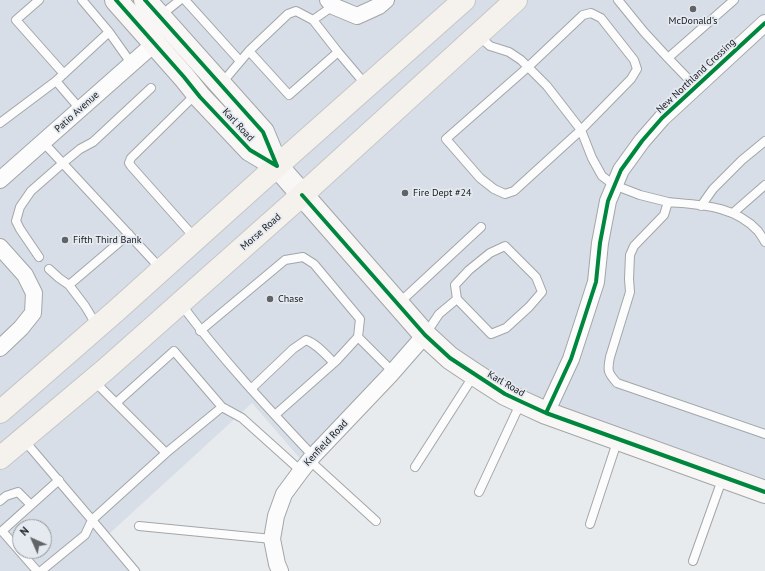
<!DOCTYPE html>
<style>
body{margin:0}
#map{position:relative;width:765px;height:571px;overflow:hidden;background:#e8ebee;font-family:"PT Sans",sans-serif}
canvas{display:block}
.north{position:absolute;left:12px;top:519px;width:40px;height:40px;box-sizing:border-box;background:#e5eaf1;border:1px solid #93979c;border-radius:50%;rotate:315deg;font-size:11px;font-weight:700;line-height:16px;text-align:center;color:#191a1d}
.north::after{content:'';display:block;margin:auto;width:14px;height:18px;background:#616366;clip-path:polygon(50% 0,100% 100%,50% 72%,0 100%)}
</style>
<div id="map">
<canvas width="765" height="571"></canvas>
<div class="north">N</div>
</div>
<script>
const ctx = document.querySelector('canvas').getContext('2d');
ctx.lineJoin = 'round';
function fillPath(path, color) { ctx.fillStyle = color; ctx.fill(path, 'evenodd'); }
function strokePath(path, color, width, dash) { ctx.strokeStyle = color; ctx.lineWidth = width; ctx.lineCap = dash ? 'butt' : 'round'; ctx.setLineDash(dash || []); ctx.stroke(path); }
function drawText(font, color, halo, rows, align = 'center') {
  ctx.font = font + ' "PT Sans",sans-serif'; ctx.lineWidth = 3.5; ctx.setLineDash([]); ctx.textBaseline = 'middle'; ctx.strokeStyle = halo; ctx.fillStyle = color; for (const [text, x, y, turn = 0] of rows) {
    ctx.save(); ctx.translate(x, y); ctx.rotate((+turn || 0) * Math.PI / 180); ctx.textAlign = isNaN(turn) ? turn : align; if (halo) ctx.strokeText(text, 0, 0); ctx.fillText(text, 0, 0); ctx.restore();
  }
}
fillPath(new Path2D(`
 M 0,0 L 765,0 L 765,488 L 507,395 L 420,335 L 303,462 L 252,403 L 109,534 L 142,571 L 0,571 ZM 20,527 L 44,527 L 44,551 L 20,551 Z`), '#d7dee7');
const lane = new Path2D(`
 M 39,0 L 16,20 L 64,74
 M 185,0 L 240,61
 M 618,0 L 644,32 L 668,58 L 734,0
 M 591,13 L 601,18 L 634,60 L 637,69 L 631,79 L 581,130 L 514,191 L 505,194 L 494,189 L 480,178 L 446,139 L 528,67 L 583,15 Z
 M 160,16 L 180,0
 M 109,32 L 131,63
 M 479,36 L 490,46 L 509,52 L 521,60 L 547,86 L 581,130 L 592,158 L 602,176 L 614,185 L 640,195 L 668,202 L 664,215 L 634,246 L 630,255 L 629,279 L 630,292 L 610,357 C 607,371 608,373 617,383 L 765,434
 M 249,51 L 289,95 L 338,52 L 313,20
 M 338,52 L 366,85
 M 668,58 L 696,87
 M 56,81 L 80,109
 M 221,84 L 249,51 L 288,14 L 296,11 L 313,20 L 333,6
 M 0,123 L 56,81 L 109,32 L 82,0
 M 43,142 L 161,269
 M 668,202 C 700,205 734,205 758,231 C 760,234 763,238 765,242
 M 701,206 L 713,189 L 742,160 L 765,141
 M 733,213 L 765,185
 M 195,238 L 131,166 L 129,163 L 131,158 L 196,94
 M 505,246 L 536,277 L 542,292 L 529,307 L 506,328 L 491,334 L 457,299 L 455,285 L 469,270 L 490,253 Z
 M 39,257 L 20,229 L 16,221 L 20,207 L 31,191 L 63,163 L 80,149 L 93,142 L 151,88
 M 49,269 L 59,278 L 69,285 L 85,306 L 97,326
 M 69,285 L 129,234
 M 181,304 C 221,358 267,407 313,456
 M 398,304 L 481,227
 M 200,331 L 285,260 L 303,257 L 314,264 L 360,319 L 358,337 L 393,372
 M 425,335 L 439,314 L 457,299
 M 93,380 L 166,453 L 222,407 L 242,418 L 301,471
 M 251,389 L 293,349 L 306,340 C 317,344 326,355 334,363
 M 116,403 L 174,351 L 222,407
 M 275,415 L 336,361 L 358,337
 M 24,440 L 92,520 L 166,453
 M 309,460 L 376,521
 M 415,467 L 474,375
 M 479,492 L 521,402
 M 0,501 L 6,496 L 18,492 L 31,505
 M 590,524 L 618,439
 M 139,526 L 272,539
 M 693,561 L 723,477
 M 37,571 L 2,531 L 59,480
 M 41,571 L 85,535 L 92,520 L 135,571`);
const street = new Path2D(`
 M 328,0 L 333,6 L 357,16 L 379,6 L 386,0
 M 0,180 L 155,43
 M 0,247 L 25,275 L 34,293 L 33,313 L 21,328 L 0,348
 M 546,413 L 571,359 L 585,316 L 596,282 L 600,243 L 608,201 L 621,170 L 642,141 L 662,118 L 765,23
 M 280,571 L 277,564 L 272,539 L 276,516 L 284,494 L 301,471 L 313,456 L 390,375 L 425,335`);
const secondary = new Path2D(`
 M 116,0 L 184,77 L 200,97 L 250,150 L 277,166 L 425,335 L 450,358 L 474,374 L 505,394 L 522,402 L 546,413 L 765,492
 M 145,0 L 263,132 L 277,166`);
const primary = new Path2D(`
 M 0,412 L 117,310 L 277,166 L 464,0
 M 0,458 L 106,369 L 302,195 L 516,0`);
strokePath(lane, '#a3a6a8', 10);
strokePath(street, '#a3a6a8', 18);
strokePath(secondary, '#a3a6a8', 24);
strokePath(primary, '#c5c6c7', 24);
strokePath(lane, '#fcfcfc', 8);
strokePath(street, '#fcfcfc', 16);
strokePath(secondary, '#f8f7f6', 22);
strokePath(primary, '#f5f2ee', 22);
strokePath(new Path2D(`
 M 116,0 L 184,77 L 200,97 L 250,150 L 277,166
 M 145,0 L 263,132 L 277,166
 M 302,195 L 425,335 L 450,358 L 505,394 L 522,402 L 546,413 L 765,492
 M 546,413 L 571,359 L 585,316 L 596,282 L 600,243 L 608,201 L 621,170 L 642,141 L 662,118 L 765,23`), '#00873e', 4);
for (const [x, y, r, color] of [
 [693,9,4,"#616366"],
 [405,193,4,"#616366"],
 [65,240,4,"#616366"],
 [270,299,4,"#616366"]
]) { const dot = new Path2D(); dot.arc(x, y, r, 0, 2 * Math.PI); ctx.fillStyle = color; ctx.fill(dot); strokePath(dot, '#e5eaf1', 1.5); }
drawText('10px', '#191a1d', '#e5eaf1', [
 ["McDonald's",693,21,"center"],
 ["Fire Dept #24",413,193],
 ["Fifth Third Bank",73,240],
 ["Chase",278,299]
], 'left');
drawText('10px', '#191a1d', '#e5eaf1', [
 ["New Northland Crossing",696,76,-43],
 ["Patio Avenue",77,112,-42],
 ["Karl Road",238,125,47],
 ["Morse Road",261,232,-41],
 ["Karl Road",506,384,30],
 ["Kenfield Road",326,443,-47]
]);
</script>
